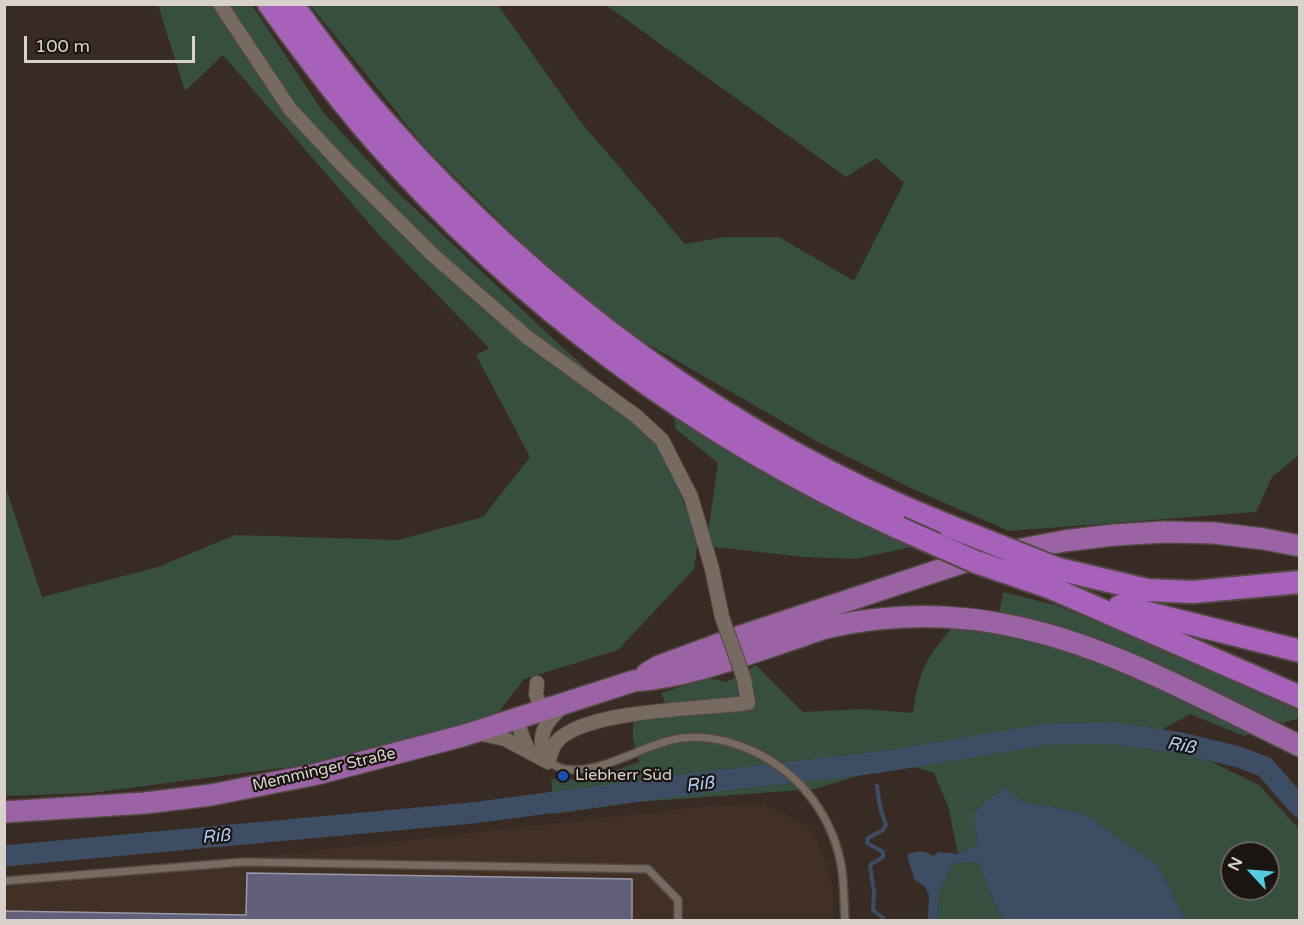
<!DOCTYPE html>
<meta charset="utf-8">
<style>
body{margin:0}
#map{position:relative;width:1304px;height:925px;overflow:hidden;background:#372b23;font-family:"Varela Round",sans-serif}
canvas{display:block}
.frame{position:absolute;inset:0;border:6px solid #d9d2cc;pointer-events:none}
.north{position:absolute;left:1220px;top:841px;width:60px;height:60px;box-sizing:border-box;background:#1a1511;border:2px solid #66615c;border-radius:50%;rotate:296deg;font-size:16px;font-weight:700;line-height:24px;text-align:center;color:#d9d2cc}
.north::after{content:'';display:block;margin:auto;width:21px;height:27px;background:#54cadd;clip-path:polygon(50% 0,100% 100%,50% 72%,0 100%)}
.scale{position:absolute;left:24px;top:36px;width:171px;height:27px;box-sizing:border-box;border:3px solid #d9d2cc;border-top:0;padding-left:8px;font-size:18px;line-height:21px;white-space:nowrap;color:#d9d2cc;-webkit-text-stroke:4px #1a1511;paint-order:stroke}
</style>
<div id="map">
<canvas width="1304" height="925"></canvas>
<div class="frame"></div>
<div class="north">N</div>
<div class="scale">100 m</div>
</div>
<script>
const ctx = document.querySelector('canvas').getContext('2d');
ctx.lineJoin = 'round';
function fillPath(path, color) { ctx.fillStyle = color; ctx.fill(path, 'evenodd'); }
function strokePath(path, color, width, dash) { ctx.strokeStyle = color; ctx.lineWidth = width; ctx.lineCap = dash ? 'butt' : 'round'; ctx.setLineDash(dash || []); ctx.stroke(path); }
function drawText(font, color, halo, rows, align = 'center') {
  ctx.font = font + ' "Varela Round",sans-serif'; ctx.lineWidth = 4.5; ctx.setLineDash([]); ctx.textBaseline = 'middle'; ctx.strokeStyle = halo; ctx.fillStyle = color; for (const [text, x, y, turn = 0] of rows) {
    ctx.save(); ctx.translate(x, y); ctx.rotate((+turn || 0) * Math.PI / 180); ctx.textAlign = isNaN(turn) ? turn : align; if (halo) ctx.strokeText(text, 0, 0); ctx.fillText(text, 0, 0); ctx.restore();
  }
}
fillPath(new Path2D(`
 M 763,803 L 808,827 L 814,834 L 828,866 L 833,894 L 834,920 L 5,920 L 5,877 L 259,857 L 717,805 Z`), '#413023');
fillPath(new Path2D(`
 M 158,5 L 252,5 L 323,112 L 393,188 L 563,348 L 618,396 L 666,455 L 698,540 L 694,569 L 618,650 L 524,679 L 494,718 L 343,760 L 91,793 L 5,796 L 4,482 L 42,597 L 158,567 L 235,535 L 398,540 L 483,517 L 530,457 L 476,355 L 489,348 L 381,237 L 223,55 L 185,91 Z
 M 310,5 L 498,5 L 580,121 L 685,244 L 724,237 L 779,237 L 854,281 L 904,183 L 876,158 L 846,177 L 606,5 L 1299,5 L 1299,455 L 1272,477 L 1256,512 L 1009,531 L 915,490 L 818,442 L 627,332 L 549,270 L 424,146 Z
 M 674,416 L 911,547 L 856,559 L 804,557 L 706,546 L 718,463 L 676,429 Z
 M 1003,592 L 1055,605 L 1134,637 L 1299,711 L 1299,718 L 1244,736 L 1190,714 L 1154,734 L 1154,749 L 1206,759 L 1259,785 L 1299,829 L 1299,920 L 1185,920 L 1158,866 L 1083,813 L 1019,801 L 976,830 L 978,844 L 958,854 L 948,806 L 934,773 L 914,767 L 857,776 L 815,789 L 637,802 L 555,814 L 551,779 L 590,779 L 639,762 L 633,738 L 633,721 L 671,716 L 661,693 L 707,678 L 727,682 L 756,665 L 803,712 L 863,709 L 913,713 C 919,672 925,658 953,627 L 995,633 ZM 1232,853 L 1268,853 L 1268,889 L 1232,889 Z
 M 980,862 L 992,898 L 1004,920 L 938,920 L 939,892 L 953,863 Z`), '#374f3e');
fillPath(new Path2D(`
 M 1007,788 L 1019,801 L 1083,813 L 1158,866 L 1185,920 L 1004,920 L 992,898 L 979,862 L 953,863 L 939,892 L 938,920 L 928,920 L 929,895 L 925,887 L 915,880 L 908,860 L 908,854 C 919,851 924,850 933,856 L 939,852 L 958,854 L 978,844 L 974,816 L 984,802 Z`), '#3d4e64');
strokePath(new Path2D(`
 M 877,786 C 879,799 879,810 886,824 L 883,830 L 868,838 L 867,843 L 883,852 L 883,857 L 870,865 L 874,893 L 873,910 L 883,918 L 882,920`), '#3d4e64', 4);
strokePath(new Path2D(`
 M 4,856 L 472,813 L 699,783 L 882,762 L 1049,734 L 1112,733 L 1181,743 L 1239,757 L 1265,767 L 1300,807`), '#3d4e64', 21);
const building = new Path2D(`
 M 247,873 L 632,879 L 632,920 L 4,920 L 4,911 L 246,915 Z`);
fillPath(building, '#615f7a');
strokePath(building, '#9b99a9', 1.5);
const service = new Path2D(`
 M 548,762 C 553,764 559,768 564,769 C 603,775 644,743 682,738 C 708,735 734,742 757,753 C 803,776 834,819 842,870 C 844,887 844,904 845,920
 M 4,881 L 243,862 L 648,869 L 678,900 L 678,920`);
const minor = new Path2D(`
 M 220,4 L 290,109 L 345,168 L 433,255 L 527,337 L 636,416 L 662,440 L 691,497 L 712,569 L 722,617
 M 537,683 L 536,694 L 541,710
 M 517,717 L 521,733 L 528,750
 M 477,733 L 505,739 L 548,762 C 550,756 552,749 555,744 C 579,709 706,709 748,703 L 744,679
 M 544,759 C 538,733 544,724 563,706`);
const primary = new Path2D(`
 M 647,673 L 659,666 L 738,637 L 976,558 L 1064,541 L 1114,535 L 1164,532 L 1214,533 L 1264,539 L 1300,546
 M 4,812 L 145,803 L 211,795 L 317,774 L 462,736 L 634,681 C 687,677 736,658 787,641 C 801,637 816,630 830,627 C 1012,587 1144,670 1300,746`);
const trunk = new Path2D(`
 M 269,4 C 302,50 335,94 372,137 C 518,303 698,437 899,528
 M 292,4 C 321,44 350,83 382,119 C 536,294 731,440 949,526
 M 1058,569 L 1147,590 L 1193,592 L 1300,582
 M 1049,587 L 1300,697
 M 1120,606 L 1300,651`);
strokePath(service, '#524942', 10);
strokePath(minor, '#524942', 16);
strokePath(primary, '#524942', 24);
strokePath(trunk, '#524942', 26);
strokePath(service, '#776a60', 7);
strokePath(minor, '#776a60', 14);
strokePath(primary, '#9a63a3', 21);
strokePath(trunk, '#a661b9', 22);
const minorBridge = new Path2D(`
 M 722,617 L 744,679`);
const trunkBridge = new Path2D(`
 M 949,526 L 1058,569
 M 899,528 L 976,562 L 1049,587`);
strokePath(minorBridge, '#524942', 16, []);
strokePath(trunkBridge, '#524942', 26, []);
strokePath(minorBridge, '#776a60', 14);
strokePath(trunkBridge, '#a661b9', 22);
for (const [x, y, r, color] of [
 [563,776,6,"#1a4fb4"]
]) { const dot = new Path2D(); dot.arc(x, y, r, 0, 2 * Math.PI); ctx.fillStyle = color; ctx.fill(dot); strokePath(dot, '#1a1511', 2); }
drawText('16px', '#d9d2cc', '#1a1511', [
 ["Memminger Straße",324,770,-13]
]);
drawText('16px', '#d9d2cc', '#1a1511', [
 ["Liebherr Süd",575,776]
], 'left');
drawText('italic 18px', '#adcffc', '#1a1511', [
 ["Riß",1181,746,11],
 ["Riß",700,785,-7],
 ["Riß",216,837,-5]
]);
</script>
